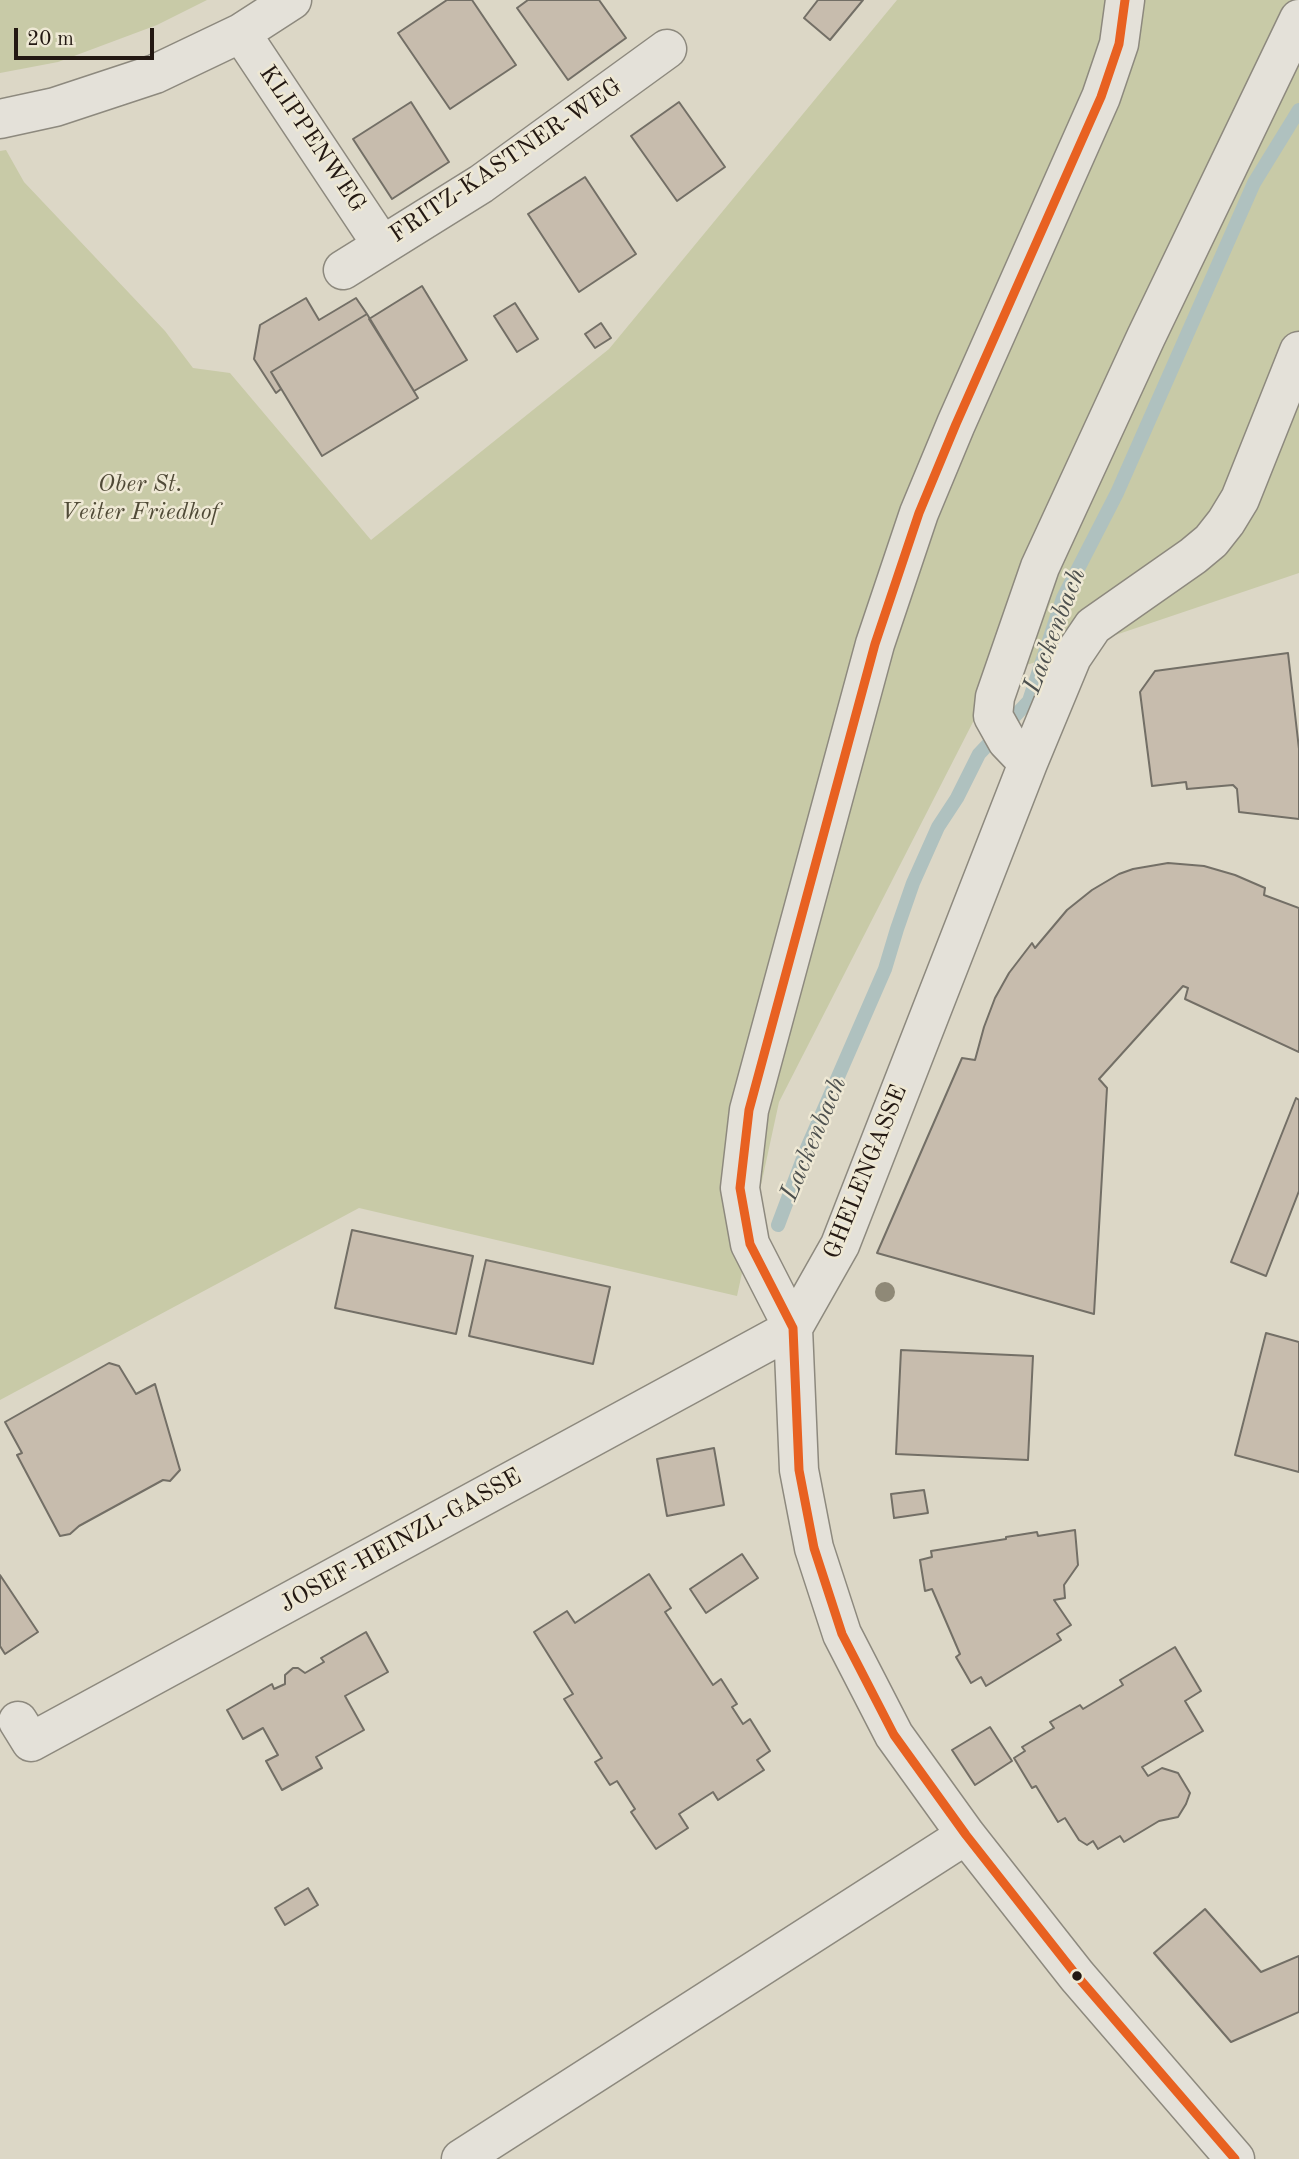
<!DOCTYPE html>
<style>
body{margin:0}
#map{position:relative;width:1299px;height:2159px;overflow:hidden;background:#dcd7c6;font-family:"Old Standard TT",serif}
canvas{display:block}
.scale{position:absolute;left:14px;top:28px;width:140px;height:32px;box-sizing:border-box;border:4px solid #231812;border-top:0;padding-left:9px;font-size:21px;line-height:24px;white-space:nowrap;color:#231812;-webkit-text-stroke:5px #eee8d4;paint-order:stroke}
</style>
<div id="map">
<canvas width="1299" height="2159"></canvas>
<div class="scale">20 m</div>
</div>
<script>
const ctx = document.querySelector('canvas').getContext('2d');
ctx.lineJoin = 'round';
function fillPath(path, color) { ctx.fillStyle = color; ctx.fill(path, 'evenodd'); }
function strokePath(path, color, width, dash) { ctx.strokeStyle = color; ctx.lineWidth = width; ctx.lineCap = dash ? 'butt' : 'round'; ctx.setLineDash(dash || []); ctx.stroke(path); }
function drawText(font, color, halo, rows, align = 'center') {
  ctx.font = font + ' "Old Standard TT",serif'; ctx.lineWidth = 5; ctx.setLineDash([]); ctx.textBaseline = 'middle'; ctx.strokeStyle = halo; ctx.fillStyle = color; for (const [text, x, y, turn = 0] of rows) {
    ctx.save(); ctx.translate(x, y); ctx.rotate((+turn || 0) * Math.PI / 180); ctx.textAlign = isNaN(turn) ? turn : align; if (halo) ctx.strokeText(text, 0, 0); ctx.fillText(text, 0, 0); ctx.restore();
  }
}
fillPath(new Path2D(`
 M 0,0 L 207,0 L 157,25 L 58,62 L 0,73 Z
 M 897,0 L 1299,0 L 1299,573 L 997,675 L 779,1102 L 737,1296 L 359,1208 L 0,1400 L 0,151 L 6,150 L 24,182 L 165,331 L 193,368 L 230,373 L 371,540 L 609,349 Z`), '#c8caa7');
strokePath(new Path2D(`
 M 778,1225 L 807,1148 L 885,969 L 897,929 L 913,883 L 938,827 L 957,798 L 979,754 L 1029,701 L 1063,598 L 1117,493 L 1254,183 L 1299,110`), '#afc1bf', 14);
const building = new Path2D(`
 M 447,0 L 472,0 L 516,65 L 450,109 L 398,33 Z
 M 528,0 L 599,0 L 626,38 L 568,80 L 517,8 Z
 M 818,0 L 863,0 L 830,40 L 804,18 Z
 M 411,102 L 449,162 L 392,199 L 353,139 Z
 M 679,102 L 725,167 L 677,201 L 631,136 Z
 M 585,177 L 636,254 L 579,292 L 528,214 Z
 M 422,286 L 467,360 L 414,391 L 369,319 Z
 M 306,298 L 319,320 L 356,298 L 367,314 L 271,372 L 281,389 L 276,393 L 254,359 L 260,325 Z
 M 515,303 L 538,339 L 517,352 L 494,316 Z
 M 367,314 L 418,398 L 322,456 L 271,372 Z
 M 601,323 L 611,338 L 595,348 L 585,334 Z
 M 1288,653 L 1299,749 L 1299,819 L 1239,812 L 1237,789 L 1233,785 L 1187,789 L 1186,782 L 1152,786 L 1140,692 L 1155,671 Z
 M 1168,863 L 1204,866 L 1235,875 L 1265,888 L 1264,895 L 1299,908 L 1299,1052 L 1185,999 L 1188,988 L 1183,986 L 1099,1079 L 1107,1088 L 1094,1314 L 877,1253 L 962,1058 L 975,1060 L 984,1027 L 995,998 L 1009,973 L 1032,943 L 1035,948 L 1067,910 L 1092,890 L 1119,874 L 1133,869 Z
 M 1296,1098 L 1299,1100 L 1299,1191 L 1266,1276 L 1231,1262 Z
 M 352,1230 L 473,1256 L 456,1334 L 335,1308 Z
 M 486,1260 L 610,1287 L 593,1364 L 469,1336 Z
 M 1266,1333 L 1299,1342 L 1299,1472 L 1235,1455 Z
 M 901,1350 L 1033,1356 L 1028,1460 L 896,1454 Z
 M 109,1363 L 119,1366 L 136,1394 L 155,1384 L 180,1470 L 170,1481 L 163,1480 L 79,1526 L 70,1534 L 60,1536 L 17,1455 L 22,1453 L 5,1422 Z
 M 714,1448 L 724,1505 L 667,1516 L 657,1459 Z
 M 924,1490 L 928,1513 L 894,1518 L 891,1494 Z
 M 1075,1530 L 1078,1565 L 1064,1585 L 1065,1598 L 1054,1600 L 1071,1625 L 1057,1634 L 1061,1640 L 986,1686 L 981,1677 L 971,1683 L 956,1657 L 960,1654 L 932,1589 L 925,1591 L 920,1560 L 932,1557 L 931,1551 L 1006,1539 L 1006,1537 L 1037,1532 L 1038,1536 Z
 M 742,1554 L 758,1578 L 706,1613 L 690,1589 Z
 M 649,1574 L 671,1608 L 665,1612 L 713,1685 L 721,1679 L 737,1704 L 732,1707 L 743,1724 L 750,1719 L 770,1751 L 757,1760 L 764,1770 L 718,1800 L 713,1792 L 679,1814 L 688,1828 L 656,1849 L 631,1812 L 635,1809 L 617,1781 L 610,1785 L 595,1762 L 602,1758 L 564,1699 L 573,1694 L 534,1632 L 567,1611 L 575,1623 Z
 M 0,1575 L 38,1632 L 5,1654 L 0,1646 Z
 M 366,1632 L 388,1672 L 345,1696 L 364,1730 L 316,1757 L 322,1768 L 282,1790 L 266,1761 L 278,1755 L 263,1728 L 243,1739 L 227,1710 L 272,1684 L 274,1689 L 285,1684 L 285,1675 L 293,1668 L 298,1668 L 305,1673 L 324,1662 L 321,1658 Z
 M 1175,1647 L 1201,1691 L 1185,1701 L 1203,1731 L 1142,1767 L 1148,1776 L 1162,1768 L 1178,1773 L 1190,1793 L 1186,1804 L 1178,1817 L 1159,1821 L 1124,1842 L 1120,1836 L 1098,1849 L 1093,1841 L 1087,1845 L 1079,1840 L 1065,1818 L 1058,1822 L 1036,1786 L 1032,1788 L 1014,1758 L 1025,1751 L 1022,1747 L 1054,1728 L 1050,1722 L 1080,1705 L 1083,1709 L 1123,1685 L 1120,1680 Z
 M 990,1727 L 1012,1761 L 975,1785 L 952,1750 Z
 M 308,1888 L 318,1905 L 285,1925 L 275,1908 Z
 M 1205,1909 L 1261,1972 L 1299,1956 L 1299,2012 L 1231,2042 L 1154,1953 Z`);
fillPath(building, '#c7bcad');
strokePath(building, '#736f66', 2);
const minor = new Path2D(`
 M 241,33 L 382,245
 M 0,119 L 55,107 L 155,74 L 241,33 L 292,0
 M 343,270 L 481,184 L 667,49
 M 1028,763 L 1007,741 L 993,716 L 995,697 L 1040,567 L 1146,337 L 1299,19
 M 793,1328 L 750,1244 L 740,1188 L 749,1110 L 875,644 L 919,513 L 956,424 L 1101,97 L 1119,44 L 1125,0
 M 18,1721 L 31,1742 L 793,1328
 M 461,2159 L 966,1835
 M 1235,2159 L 1077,1976 L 966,1835 L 894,1735 L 842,1634 L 814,1548 L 799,1470 L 793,1328 L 840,1245 L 1028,763 L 1072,657 L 1093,626 L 1193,556 L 1211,541 L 1226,522 L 1240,499 L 1299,351`);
strokePath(minor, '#8d897e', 41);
strokePath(minor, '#e4e1d9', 38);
strokePath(new Path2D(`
 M 1125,0 L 1119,44 L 1101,97 L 956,424 L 919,513 L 875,644 L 749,1110 L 740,1188 L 750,1244 L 793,1328 L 799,1470 L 814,1548 L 842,1634 L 894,1735 L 966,1835 L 1077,1976 L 1235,2159`), '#e86121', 9);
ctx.fillStyle = '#8f8977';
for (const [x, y] of [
 [885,1292]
]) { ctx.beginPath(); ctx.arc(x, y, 10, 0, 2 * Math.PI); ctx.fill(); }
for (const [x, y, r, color] of [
 [1077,1976,6,"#231812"]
]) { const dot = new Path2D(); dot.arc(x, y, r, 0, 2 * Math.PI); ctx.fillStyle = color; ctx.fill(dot); strokePath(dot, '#eee8d4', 2.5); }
drawText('24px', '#231812', '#eee8d4', [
 ["KLIPPENWEG",312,139,56],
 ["FRITZ-KASTNER-WEG",506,161,-34],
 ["GHELENGASSE",866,1172,-68],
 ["JOSEF-HEINZL-GASSE",401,1541,-29]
]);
drawText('italic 24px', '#504a37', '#eee8d4', [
 ["Ober St.",140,485],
 ["Veiter Friedhof",140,513]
]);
drawText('italic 26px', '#4d504e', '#eee8d4', [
 ["Lackenbach",1055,631,-69],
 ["Lackenbach",814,1139,-67]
]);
</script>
